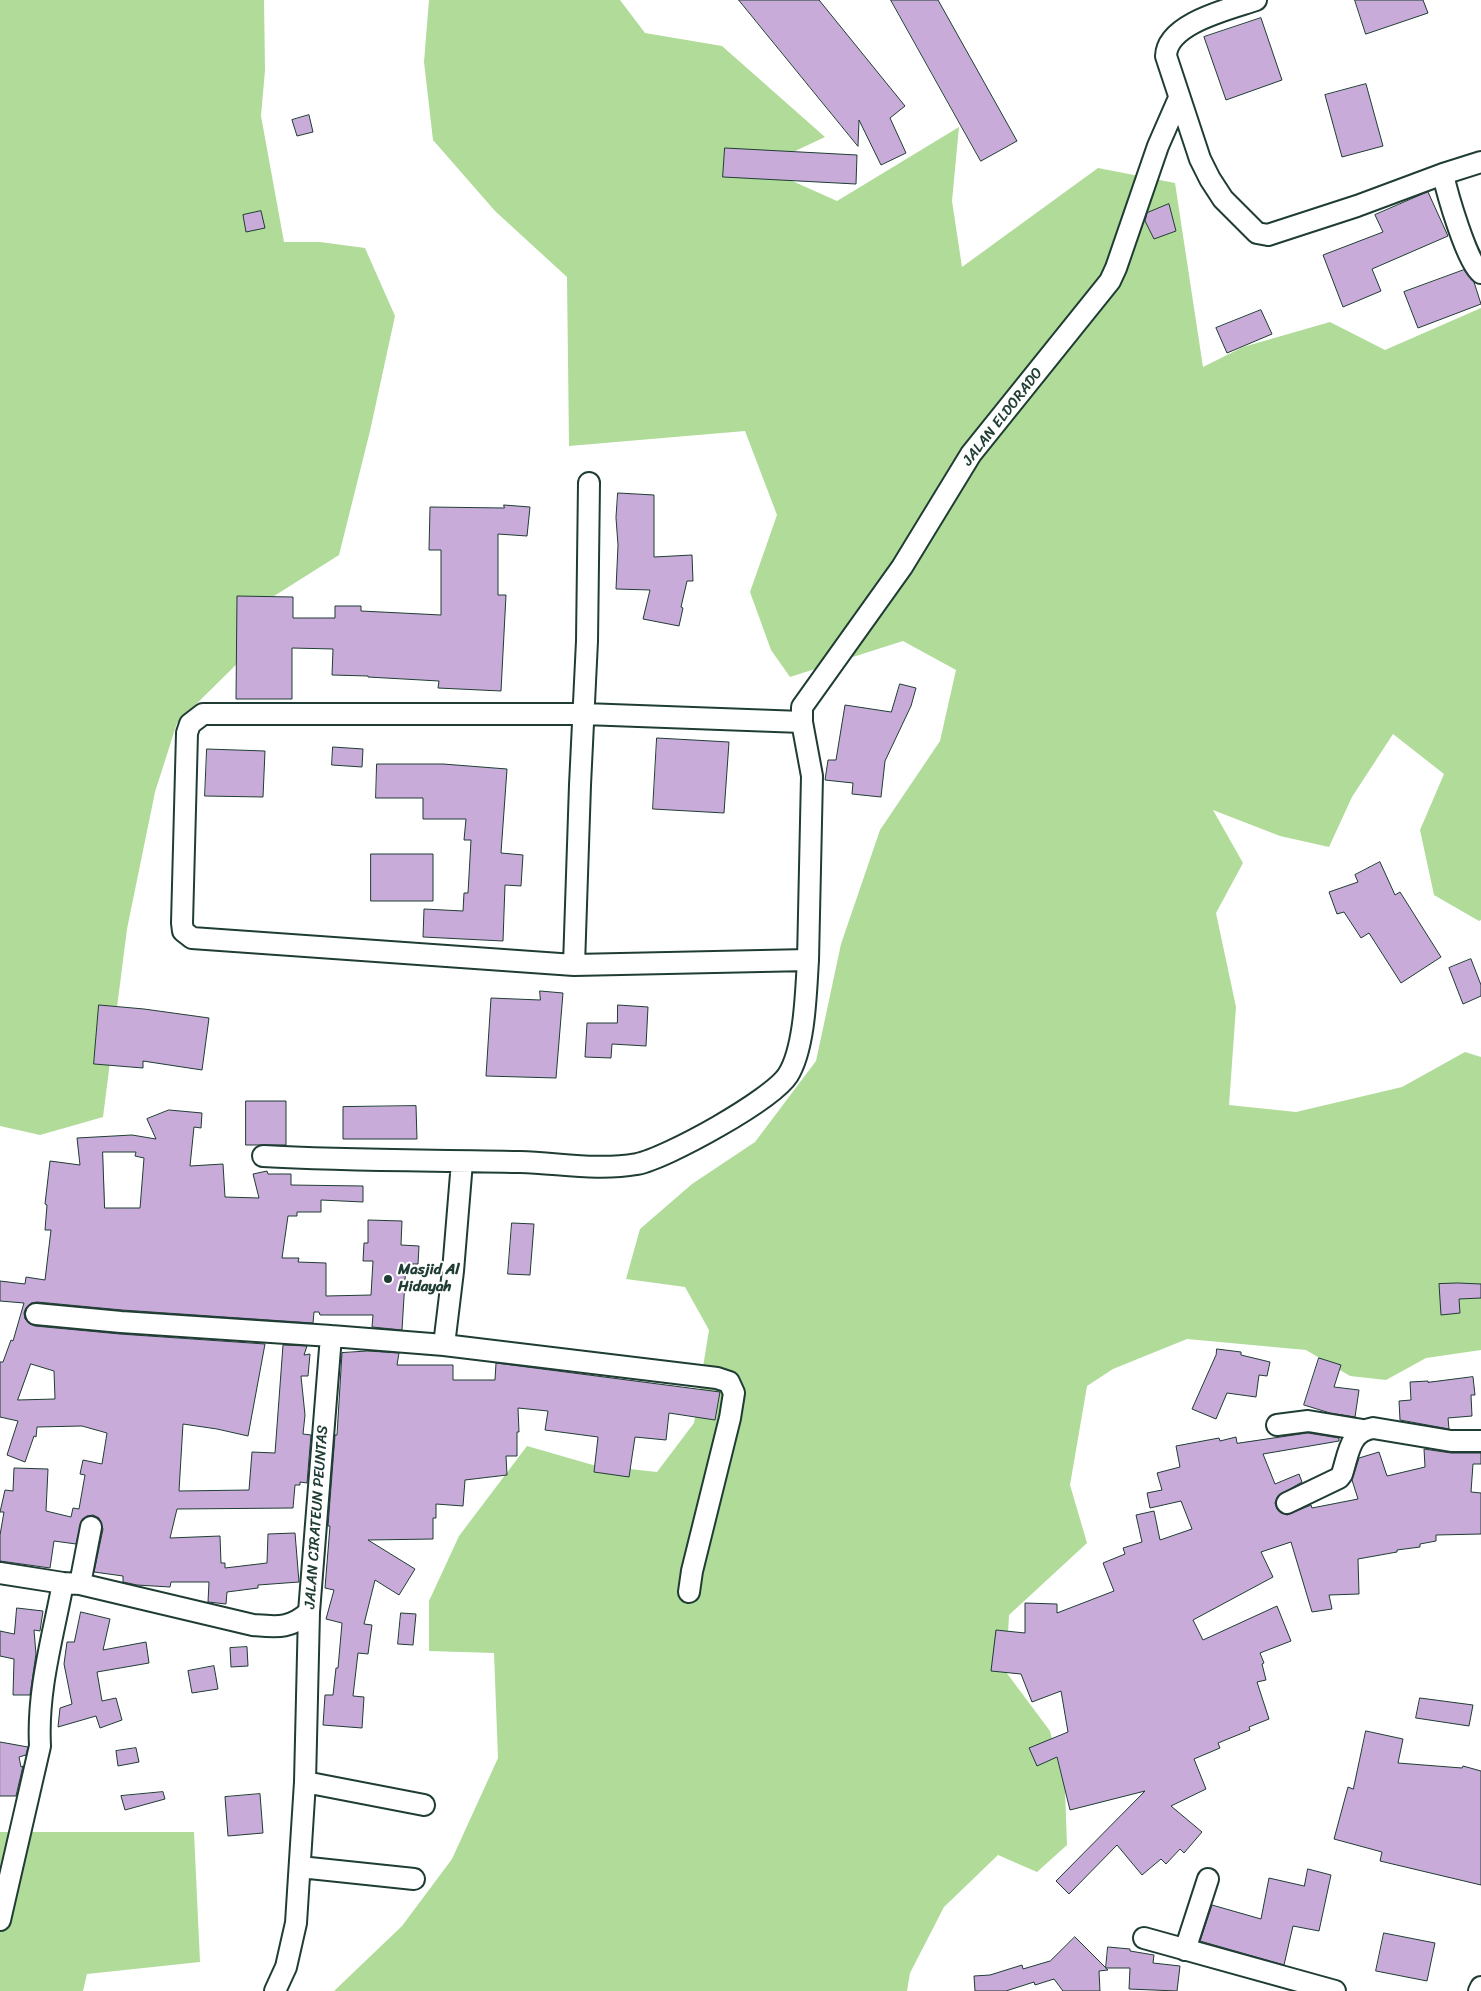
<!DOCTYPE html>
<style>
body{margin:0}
canvas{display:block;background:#fff}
</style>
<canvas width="1481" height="1991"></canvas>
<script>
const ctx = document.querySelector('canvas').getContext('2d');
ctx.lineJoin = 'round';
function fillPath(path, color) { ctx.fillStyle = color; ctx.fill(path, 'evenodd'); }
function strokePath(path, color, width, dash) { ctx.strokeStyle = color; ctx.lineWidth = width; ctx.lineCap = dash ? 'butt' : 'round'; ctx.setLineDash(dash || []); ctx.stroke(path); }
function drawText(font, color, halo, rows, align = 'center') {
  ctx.font = font + ' Sriracha,sans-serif'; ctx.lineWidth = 4; ctx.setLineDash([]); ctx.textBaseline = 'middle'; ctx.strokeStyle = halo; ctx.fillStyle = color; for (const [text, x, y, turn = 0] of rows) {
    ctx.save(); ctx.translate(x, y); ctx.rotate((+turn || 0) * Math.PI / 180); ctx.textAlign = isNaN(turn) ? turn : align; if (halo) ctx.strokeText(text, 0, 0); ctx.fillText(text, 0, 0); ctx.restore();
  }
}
fillPath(new Path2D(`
 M 0,0 L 264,0 L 265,70 L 261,116 L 284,242 L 320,242 L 365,248 L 395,316 L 370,431 L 339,555 L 263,603 L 247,654 L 177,723 L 155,792 L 127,929 L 103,1117 L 40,1135 L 0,1126 Z
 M 429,0 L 620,0 L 645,33 L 722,46 L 825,137 L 761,167 L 837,201 L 959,127 L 952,201 L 962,267 L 1098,168 L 1175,183 L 1203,367 L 1243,347 L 1330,322 L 1385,350 L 1481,308 L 1481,920 L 1479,921 L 1434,895 L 1420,830 L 1444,774 L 1393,734 L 1352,797 L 1329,847 L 1280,836 L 1213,810 L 1243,863 L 1216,913 L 1236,1007 L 1229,1105 L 1296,1112 L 1402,1087 L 1465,1052 L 1481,1057 L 1481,1350 L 1426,1358 L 1386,1380 L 1350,1376 L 1306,1350 L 1187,1339 L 1113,1369 L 1087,1386 L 1070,1485 L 1087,1543 L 1009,1615 L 1006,1672 L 1050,1731 L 1065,1790 L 1067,1845 L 1037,1872 L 998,1855 L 944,1907 L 910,1973 L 907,1991 L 334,1991 L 402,1926 L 452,1859 L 498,1758 L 494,1653 L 429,1651 L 429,1601 L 459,1536 L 527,1446 L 593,1465 L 657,1472 L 694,1423 L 709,1330 L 685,1287 L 626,1279 L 640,1229 L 692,1184 L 755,1142 L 816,1061 L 841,944 L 880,830 L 940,741 L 956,670 L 903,641 L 790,677 L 771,650 L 750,592 L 777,515 L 745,431 L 569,446 L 567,277 L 495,211 L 433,140 L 424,62 Z
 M 0,1832 L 194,1832 L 200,1962 L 87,1974 L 83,1991 L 0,1991 Z`), '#b1db99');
const building = new Path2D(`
 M 739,0 L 819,0 L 905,106 L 890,118 L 906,153 L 881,165 L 859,120 L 858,146 Z
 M 891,0 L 938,0 L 1017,141 L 981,161 Z
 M 1355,0 L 1423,0 L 1428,13 L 1366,34 Z
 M 1261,18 L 1282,80 L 1226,100 L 1204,37 Z
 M 1366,84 L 1383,146 L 1342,157 L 1325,95 Z
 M 309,115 L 313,132 L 297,136 L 292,120 Z
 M 725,148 L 857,155 L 856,184 L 723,177 Z
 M 1428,192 L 1448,236 L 1372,269 L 1381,291 L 1343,307 L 1323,255 L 1383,232 L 1375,215 Z
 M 1169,204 L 1176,231 L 1154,239 L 1145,221 L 1147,213 Z
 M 261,211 L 265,228 L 246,232 L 243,215 Z
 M 1464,270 L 1474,282 L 1481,304 L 1418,328 L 1404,292 Z
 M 1261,310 L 1272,334 L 1227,353 L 1216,328 Z
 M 618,493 L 654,495 L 654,557 L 692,555 L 693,581 L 687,581 L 681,607 L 683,608 L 679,626 L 643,619 L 650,590 L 616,589 L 618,545 L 616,518 Z
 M 504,505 L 530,507 L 527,536 L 498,534 L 498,595 L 506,595 L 501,691 L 438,688 L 439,681 L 368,677 L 368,676 L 332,675 L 333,649 L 292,648 L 292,699 L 236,699 L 237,596 L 293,597 L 293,618 L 335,618 L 335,606 L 361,606 L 361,611 L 441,615 L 441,550 L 429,550 L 430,507 L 504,508 Z
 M 900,684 L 916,688 L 911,706 L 885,761 L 881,797 L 852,794 L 853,783 L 825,780 L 828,760 L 836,760 L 845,705 L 891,712 Z
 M 657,738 L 729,742 L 724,813 L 653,809 Z
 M 333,747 L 363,749 L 362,767 L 332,765 Z
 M 207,749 L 265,751 L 263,797 L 205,796 Z
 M 377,764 L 443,764 L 507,769 L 501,853 L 523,855 L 521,886 L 505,885 L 503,941 L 423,937 L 424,909 L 463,911 L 464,893 L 468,893 L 471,840 L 464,840 L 466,819 L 423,819 L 423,798 L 376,798 Z
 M 371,854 L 433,854 L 433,901 L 371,901 Z
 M 1380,862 L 1395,895 L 1400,892 L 1441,957 L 1401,983 L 1369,933 L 1361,938 L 1344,912 L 1337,914 L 1329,892 L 1358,882 L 1355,875 Z
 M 1471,959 L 1481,985 L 1481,996 L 1463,1004 L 1449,968 Z
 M 540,991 L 563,993 L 556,1078 L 486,1076 L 491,998 L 540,1000 Z
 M 99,1005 L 144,1009 L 209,1018 L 202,1070 L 143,1061 L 143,1068 L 94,1064 Z
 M 618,1005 L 648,1007 L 646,1046 L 612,1044 L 611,1058 L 585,1057 L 587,1023 L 617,1023 Z
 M 246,1101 L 286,1101 L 286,1145 L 246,1145 Z
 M 416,1106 L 417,1139 L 343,1139 L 343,1107 Z
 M 169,1110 L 202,1113 L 201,1128 L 194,1127 L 190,1166 L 223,1164 L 225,1197 L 259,1198 L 253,1174 L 267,1171 L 268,1174 L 291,1174 L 291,1185 L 363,1186 L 363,1202 L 321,1200 L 321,1212 L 297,1212 L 297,1216 L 288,1216 L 282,1258 L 299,1258 L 298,1262 L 326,1263 L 326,1296 L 371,1295 L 373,1261 L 363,1261 L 364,1243 L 368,1243 L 368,1220 L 402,1221 L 401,1245 L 419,1246 L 418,1264 L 406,1264 L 402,1330 L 372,1327 L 373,1315 L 320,1315 L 319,1312 L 314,1312 L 313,1323 L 122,1310 L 37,1302 L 31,1303 L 26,1308 L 24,1313 L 25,1319 L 30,1324 L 35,1326 L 120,1334 L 265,1344 L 248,1436 L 217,1429 L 183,1424 L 179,1491 L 249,1490 L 252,1452 L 275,1453 L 283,1345 L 307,1346 L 304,1355 L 310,1354 L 308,1376 L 301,1376 L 305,1415 L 303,1434 L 311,1435 L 307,1483 L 300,1482 L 300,1485 L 295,1485 L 293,1508 L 177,1509 L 170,1538 L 220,1536 L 221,1563 L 225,1563 L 225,1568 L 267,1563 L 268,1534 L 295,1533 L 299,1582 L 258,1585 L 258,1588 L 227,1592 L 226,1604 L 208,1602 L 209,1582 L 171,1582 L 170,1587 L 137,1585 L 123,1582 L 123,1576 L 94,1572 L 103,1529 L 99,1518 L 93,1515 L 87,1516 L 82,1520 L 76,1544 L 54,1541 L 50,1568 L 0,1561 L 0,1535 L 4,1512 L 0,1512 L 5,1490 L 13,1491 L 14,1468 L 48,1469 L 46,1511 L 71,1517 L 73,1508 L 79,1509 L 85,1475 L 80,1474 L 83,1460 L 102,1464 L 107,1433 L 82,1426 L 37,1427 L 36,1437 L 34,1436 L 25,1462 L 7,1455 L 18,1421 L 0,1417 L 0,1362 L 3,1362 L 11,1340 L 13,1341 L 24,1303 L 0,1301 L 0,1281 L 25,1284 L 26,1277 L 45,1280 L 51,1230 L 45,1230 L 47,1205 L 45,1204 L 50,1161 L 80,1165 L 77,1138 L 132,1135 L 156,1139 L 147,1119 ZM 103,1152 L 136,1152 L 135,1156 L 144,1158 L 140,1208 L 105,1208 ZM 31,1364 L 54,1371 L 55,1399 L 18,1400 Z
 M 512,1223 L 534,1224 L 530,1275 L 508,1274 Z
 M 1458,1283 L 1481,1284 L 1481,1298 L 1459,1299 L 1460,1313 L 1441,1315 L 1439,1284 Z
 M 1217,1349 L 1241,1352 L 1241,1355 L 1270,1362 L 1267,1376 L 1259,1375 L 1256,1397 L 1227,1393 L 1216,1419 L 1192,1409 L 1216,1355 Z
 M 368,1351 L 399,1353 L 397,1365 L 453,1365 L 453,1380 L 495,1380 L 496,1363 L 720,1392 L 715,1420 L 669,1413 L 666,1440 L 635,1437 L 629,1477 L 594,1472 L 598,1437 L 545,1430 L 548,1411 L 518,1408 L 519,1432 L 517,1432 L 517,1456 L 506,1456 L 507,1475 L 465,1480 L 463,1506 L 436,1504 L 436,1518 L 433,1518 L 433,1539 L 368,1540 L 415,1569 L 399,1595 L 375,1580 L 364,1624 L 372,1625 L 368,1654 L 358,1653 L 353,1696 L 364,1697 L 362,1728 L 323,1725 L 325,1695 L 333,1695 L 336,1668 L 338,1668 L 342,1623 L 326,1619 L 334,1590 L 325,1588 L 330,1526 L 328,1526 L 335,1435 L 337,1435 L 342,1353 Z
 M 1319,1358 L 1341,1365 L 1334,1387 L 1359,1390 L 1355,1417 L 1330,1413 L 1304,1405 Z
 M 1473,1377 L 1475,1395 L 1471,1395 L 1472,1416 L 1448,1418 L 1449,1429 L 1400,1420 L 1399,1401 L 1411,1400 L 1410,1382 L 1428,1381 L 1428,1382 Z
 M 1308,1433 L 1339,1438 L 1339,1441 L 1263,1454 L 1275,1484 L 1299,1474 L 1302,1482 L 1278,1496 L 1275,1503 L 1277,1509 L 1281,1513 L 1287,1515 L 1311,1505 L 1312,1508 L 1358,1499 L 1352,1480 L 1359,1458 L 1379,1452 L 1387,1476 L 1425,1467 L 1424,1449 L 1451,1453 L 1481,1453 L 1481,1464 L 1473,1464 L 1471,1492 L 1481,1493 L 1481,1534 L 1436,1535 L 1436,1541 L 1420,1544 L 1420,1547 L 1397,1550 L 1397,1552 L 1358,1559 L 1359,1594 L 1329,1595 L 1332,1609 L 1312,1612 L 1291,1542 L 1261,1552 L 1273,1577 L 1193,1620 L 1203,1640 L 1277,1606 L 1291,1641 L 1260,1653 L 1264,1663 L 1262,1664 L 1266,1680 L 1257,1682 L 1269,1719 L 1249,1727 L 1250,1730 L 1218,1743 L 1220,1748 L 1194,1759 L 1206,1789 L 1171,1806 L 1202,1832 L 1184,1853 L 1180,1849 L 1166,1864 L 1161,1859 L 1142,1875 L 1117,1845 L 1069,1894 L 1056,1881 L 1145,1791 L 1070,1810 L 1057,1757 L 1037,1766 L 1029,1748 L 1068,1732 L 1061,1691 L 1032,1702 L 1021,1674 L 991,1671 L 996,1630 L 1025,1633 L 1025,1603 L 1057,1604 L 1057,1613 L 1114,1591 L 1103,1563 L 1125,1554 L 1123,1548 L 1142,1542 L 1136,1515 L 1154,1511 L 1160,1540 L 1192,1529 L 1181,1501 L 1150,1508 L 1147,1493 L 1162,1490 L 1157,1473 L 1180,1467 L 1176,1446 L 1219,1438 L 1220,1441 L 1236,1437 L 1237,1443 Z
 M 17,1608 L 43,1611 L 40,1631 L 34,1630 L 36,1654 L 30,1695 L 13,1695 L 14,1659 L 0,1656 L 0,1631 L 14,1634 Z
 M 81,1612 L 110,1619 L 103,1650 L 146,1642 L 149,1663 L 97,1672 L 102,1701 L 116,1698 L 122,1720 L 100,1728 L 96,1716 L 58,1727 L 60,1708 L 72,1704 L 64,1664 L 67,1642 L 74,1642 Z
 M 401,1613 L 416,1614 L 413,1645 L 398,1644 Z
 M 247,1647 L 248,1666 L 231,1667 L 230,1648 Z
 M 214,1666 L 218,1689 L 192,1693 L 188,1671 Z
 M 1420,1698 L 1473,1705 L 1469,1726 L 1416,1718 Z
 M 1366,1731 L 1403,1739 L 1398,1763 L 1462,1768 L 1463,1766 L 1481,1771 L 1481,1885 L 1380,1861 L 1382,1852 L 1334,1839 L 1348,1787 L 1353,1789 Z
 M 0,1742 L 28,1747 L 26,1755 L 19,1757 L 21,1767 L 23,1766 L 16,1796 L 0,1796 Z
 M 136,1748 L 139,1762 L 118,1766 L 116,1751 Z
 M 163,1792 L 165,1799 L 125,1810 L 121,1796 Z
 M 260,1794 L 263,1833 L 228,1836 L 225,1797 Z
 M 1308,1869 L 1331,1875 L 1319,1931 L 1293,1926 L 1284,1965 L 1200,1941 L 1212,1905 L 1261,1919 L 1269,1878 L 1304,1886 Z
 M 1384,1933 L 1435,1943 L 1427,1981 L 1376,1971 Z
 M 1075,1937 L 1108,1970 L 1099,1971 L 1100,1991 L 1063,1991 L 1054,1979 L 1035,1985 L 1034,1982 L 1006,1991 L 975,1991 L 974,1976 L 990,1975 L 1022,1965 L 1023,1969 L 1050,1961 Z
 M 1108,1947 L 1130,1949 L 1130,1951 L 1154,1955 L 1153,1963 L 1180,1966 L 1177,1991 L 1129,1989 L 1130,1968 L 1106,1968 Z`);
fillPath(building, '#c8abd8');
strokePath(building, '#1f3d34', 1);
const minor = new Path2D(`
 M 1256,0 C 1230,9 1167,23 1166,56 L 1200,159 L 1210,179 L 1223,199 L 1257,233 L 1268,235 L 1274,233 L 1357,206 L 1443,174 L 1481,162
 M 1443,174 C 1447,193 1467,263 1481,273
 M 802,722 L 584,714 L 203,714 L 190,724 L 187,733 L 182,923 L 183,931 L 192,938 L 574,965 L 808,960 L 812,776 L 802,722 L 802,707 L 902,567 L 971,454 L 1110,281 L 1116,268 L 1158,146 L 1179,98
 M 574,965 L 580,785 L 587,641 L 589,483
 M 263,1156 C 348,1161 434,1160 520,1162 C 559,1163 597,1171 637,1164 C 667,1158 772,1100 788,1075 C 805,1048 806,991 808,960
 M 36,1314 L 121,1322 L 331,1336 L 444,1345 L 453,1271 L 462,1162
 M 444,1345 L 717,1378 L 729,1382 L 734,1393 L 730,1418 L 692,1571 L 689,1592
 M 1277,1425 L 1308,1421 L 1363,1430
 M 1287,1503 L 1339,1478 L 1342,1474 C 1349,1453 1349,1432 1373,1428 L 1451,1441 L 1481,1441
 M 0,1573 L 63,1583 L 80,1584 L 253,1625 C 278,1627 290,1629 309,1612
 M 80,1584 L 91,1527
 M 305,1782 L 424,1805
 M 300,1867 L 414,1879
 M 0,1920 L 40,1746 C 37,1690 53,1637 63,1583
 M 1144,1938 L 1335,1991
 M 1185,1950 L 1208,1879
 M 275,1991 L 286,1967 L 296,1923 L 305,1782 L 309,1612 L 331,1336
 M 1479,1991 L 1481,1987`);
strokePath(minor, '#1f3d34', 24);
strokePath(minor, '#fff', 20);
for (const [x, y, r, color] of [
 [388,1279,5,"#1f3d34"]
]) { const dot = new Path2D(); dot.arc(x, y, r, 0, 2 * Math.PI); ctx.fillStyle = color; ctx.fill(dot); strokePath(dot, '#fff', 2); }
drawText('15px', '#1f3d34', '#fff', [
 ["JALAN ELDORADO",1003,417,-52],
 ["JALAN CIRATEUN PEUNTAS",317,1517,-86]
]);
drawText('bold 15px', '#1f3d34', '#fff', [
 ["Masjid Al",398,1270],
 ["Hidayah",398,1287]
], 'left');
</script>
